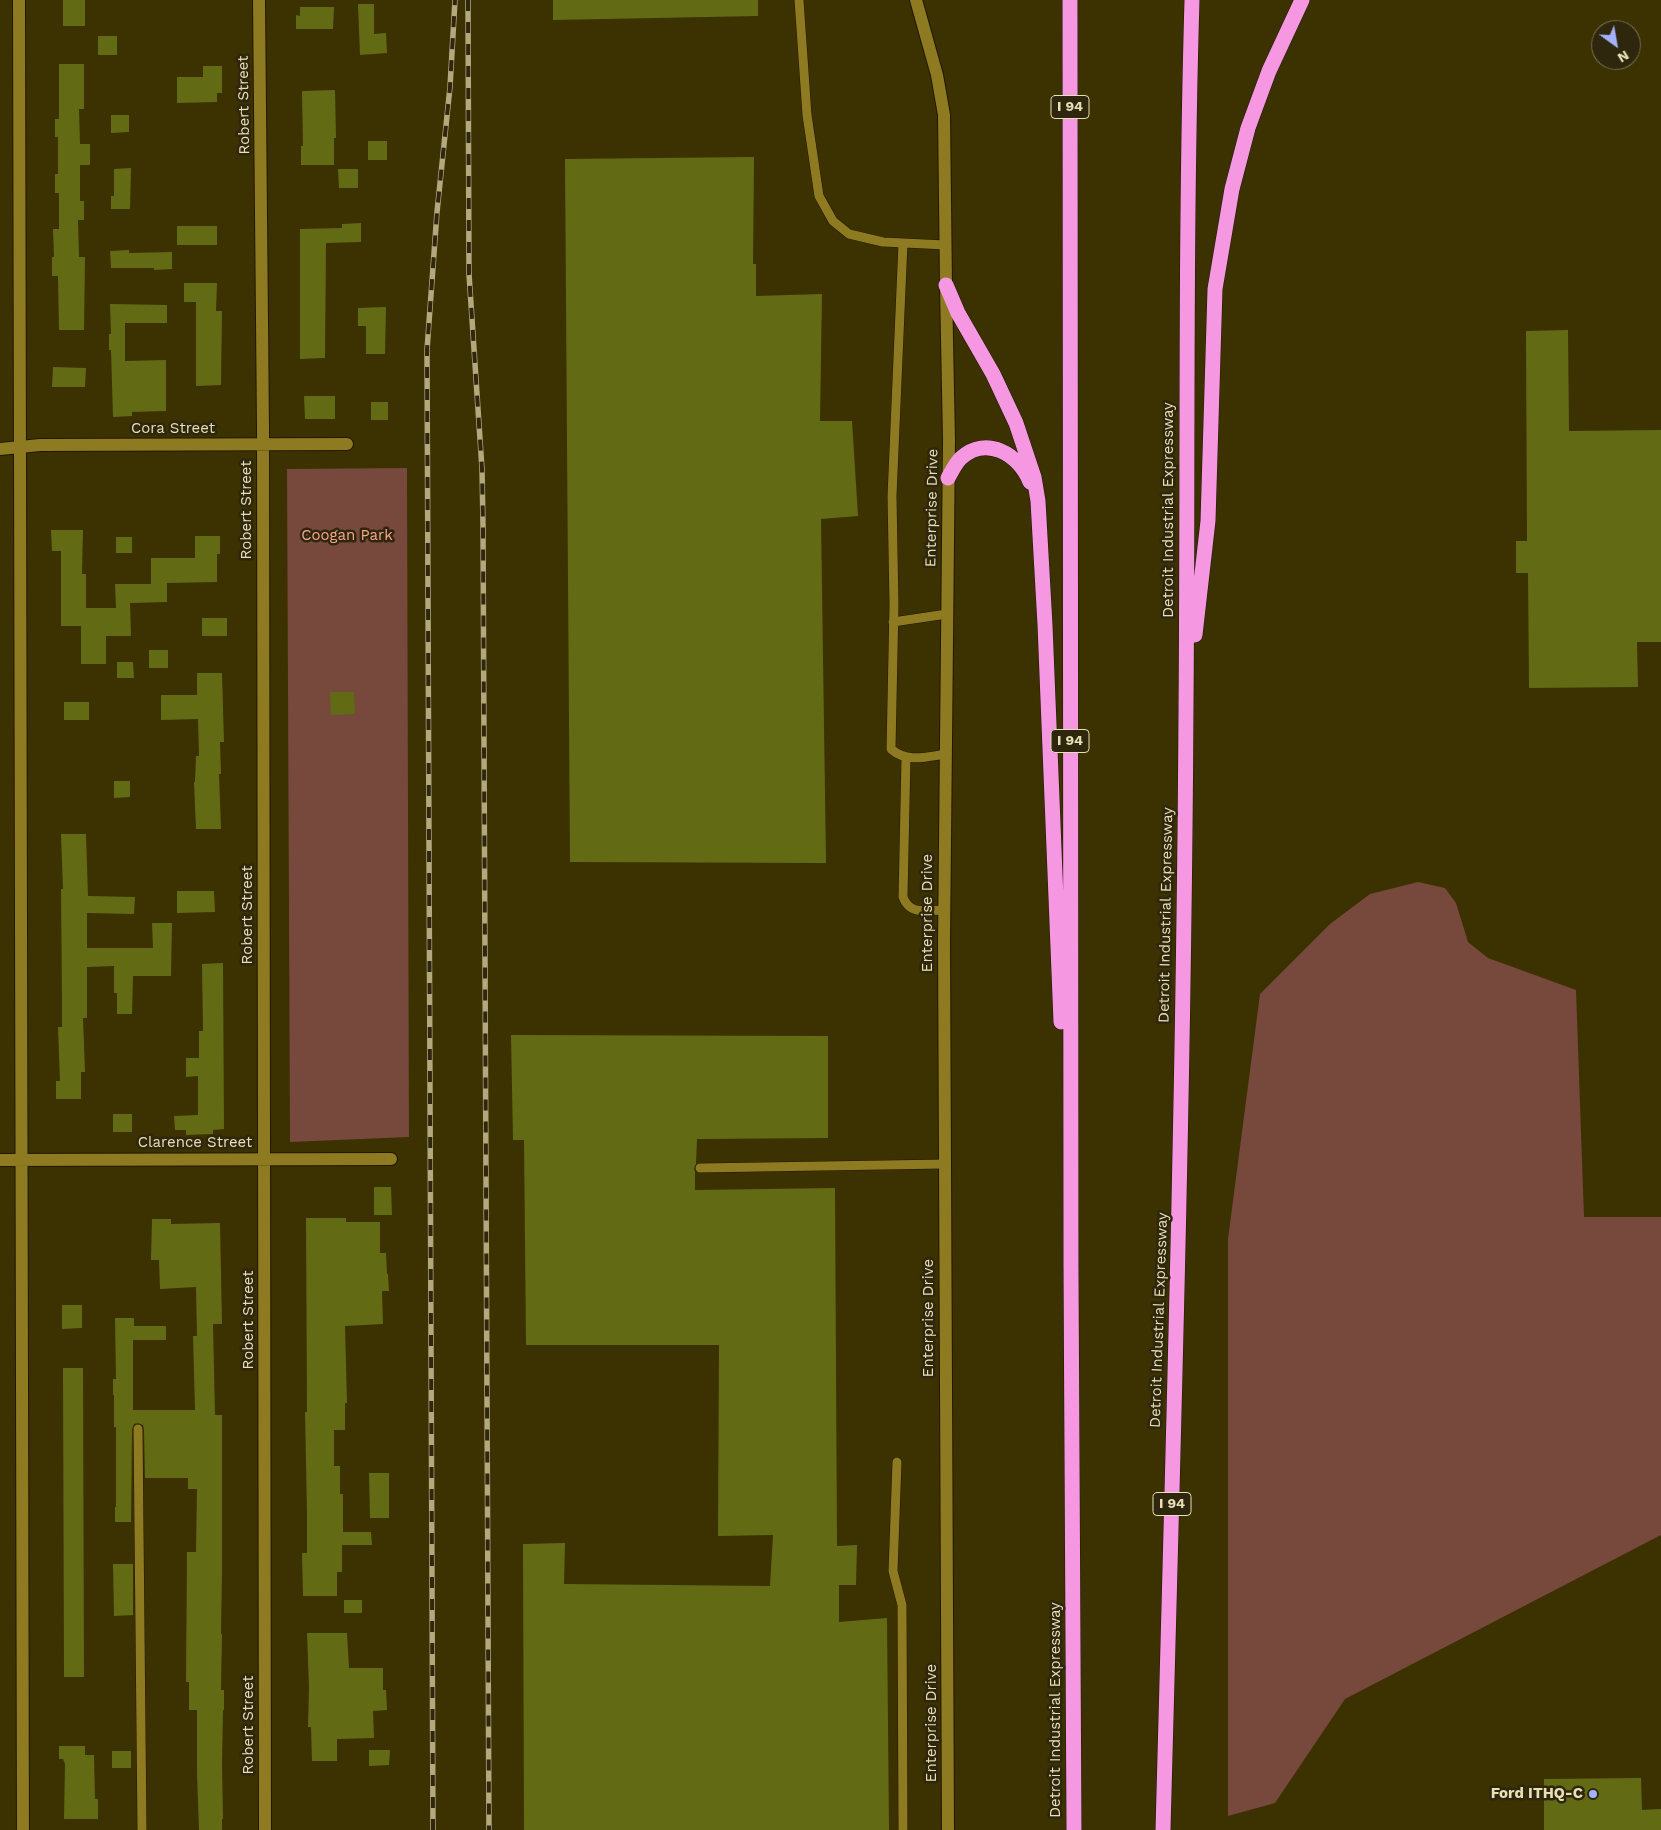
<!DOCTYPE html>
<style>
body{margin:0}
#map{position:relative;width:1661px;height:1830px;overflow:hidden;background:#3c3101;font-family:"Work Sans",sans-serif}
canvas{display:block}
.north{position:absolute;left:1591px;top:20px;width:50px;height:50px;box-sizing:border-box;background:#2e270d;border:1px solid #797151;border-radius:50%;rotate:148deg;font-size:14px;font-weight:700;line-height:20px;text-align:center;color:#e9dfb7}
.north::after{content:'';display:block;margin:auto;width:18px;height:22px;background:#a4b2fc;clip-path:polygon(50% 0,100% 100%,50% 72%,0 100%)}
</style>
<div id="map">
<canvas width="1661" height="1830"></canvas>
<div class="north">N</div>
</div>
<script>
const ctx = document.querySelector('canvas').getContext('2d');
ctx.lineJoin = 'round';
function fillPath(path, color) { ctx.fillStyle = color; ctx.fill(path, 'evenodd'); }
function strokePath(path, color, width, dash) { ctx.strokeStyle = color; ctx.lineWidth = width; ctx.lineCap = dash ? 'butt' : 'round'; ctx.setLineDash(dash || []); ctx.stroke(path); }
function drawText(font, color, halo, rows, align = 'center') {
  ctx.font = font + ' "Work Sans",sans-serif'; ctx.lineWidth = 5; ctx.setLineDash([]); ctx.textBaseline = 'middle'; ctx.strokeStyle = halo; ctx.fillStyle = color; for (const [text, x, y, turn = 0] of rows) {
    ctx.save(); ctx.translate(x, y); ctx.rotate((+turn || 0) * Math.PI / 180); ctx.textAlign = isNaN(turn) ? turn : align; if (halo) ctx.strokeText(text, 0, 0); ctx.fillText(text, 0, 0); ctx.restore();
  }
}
fillPath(new Path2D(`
 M 407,468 L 409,1137 L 290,1142 L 287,469 Z
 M 1418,882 L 1445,888 L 1456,903 L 1468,942 L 1488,958 L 1576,990 L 1584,1217 L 1661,1217 L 1661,1535 L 1345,1699 L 1275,1803 L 1228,1816 L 1228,1239 L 1260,994 L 1330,924 L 1370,894 Z`), '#77483c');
fillPath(new Path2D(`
 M 63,0 L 85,0 L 85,26 L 63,26 Z
 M 553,0 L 758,0 L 758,16 L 553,20 Z
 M 358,4 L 374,4 L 374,34 L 386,33 L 387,53 L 360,55 Z
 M 300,7 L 334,7 L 333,29 L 296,29 L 296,15 L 300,16 Z
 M 98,36 L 117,36 L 117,55 L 98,55 Z
 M 59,64 L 84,64 L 84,109 L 79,109 L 80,144 L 90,144 L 90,165 L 80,165 L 80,201 L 84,201 L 84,220 L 78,220 L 79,257 L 85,257 L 84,330 L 59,330 L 58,276 L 52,276 L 52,257 L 54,257 L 53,229 L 59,229 L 59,193 L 55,193 L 55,174 L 58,174 L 58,137 L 55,137 L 55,119 L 59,119 Z
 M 203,66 L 222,66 L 222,93 L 217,93 L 217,102 L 177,103 L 177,77 L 203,77 Z
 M 335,90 L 336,138 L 334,138 L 334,165 L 301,165 L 301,146 L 303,146 L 302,91 Z
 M 111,115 L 129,115 L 129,132 L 111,133 Z
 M 368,141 L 387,141 L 387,160 L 368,160 Z
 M 754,157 L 753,264 L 756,264 L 756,296 L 822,294 L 820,421 L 852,421 L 858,516 L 821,519 L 826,863 L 570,862 L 565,159 Z
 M 131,168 L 130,209 L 111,209 L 111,196 L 114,196 L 114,169 Z
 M 338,169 L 358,169 L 358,188 L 339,188 Z
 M 361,223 L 361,242 L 326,243 L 325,358 L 300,359 L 300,229 L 342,228 L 342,224 Z
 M 177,226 L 217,226 L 217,245 L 177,245 Z
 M 129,250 L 129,253 L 172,252 L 172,269 L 154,270 L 154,268 L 111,268 L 110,251 Z
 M 184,283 L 217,283 L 216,311 L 222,311 L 221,385 L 196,386 L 196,302 L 184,302 Z
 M 110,304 L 167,305 L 167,323 L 125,323 L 125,361 L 166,360 L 166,411 L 132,412 L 132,416 L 113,417 L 111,350 L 109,350 L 109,334 L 111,334 Z
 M 386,307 L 385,354 L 366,354 L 366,326 L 358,326 L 358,308 Z
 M 1568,330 L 1569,431 L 1661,430 L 1661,642 L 1637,642 L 1638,687 L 1529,688 L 1528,573 L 1516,573 L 1516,541 L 1527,541 L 1526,331 Z
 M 53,367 L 86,368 L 85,387 L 52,387 Z
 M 304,396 L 335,396 L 335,419 L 305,419 Z
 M 371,402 L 388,402 L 388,420 L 371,420 Z
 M 51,530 L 83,530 L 82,574 L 86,574 L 86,608 L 116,608 L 115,584 L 151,584 L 151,558 L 195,558 L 195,536 L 220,536 L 220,554 L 217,554 L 217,582 L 167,583 L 167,602 L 130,603 L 131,636 L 106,636 L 106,664 L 81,664 L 81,626 L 61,626 L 61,551 L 52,551 Z
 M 116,537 L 132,537 L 132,553 L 116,553 Z
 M 202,618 L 227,618 L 227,636 L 202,636 Z
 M 149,650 L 168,650 L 168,668 L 149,668 Z
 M 117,662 L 133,662 L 134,678 L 117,678 Z
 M 197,673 L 222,673 L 224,742 L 220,742 L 221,774 L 219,774 L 221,829 L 196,829 L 194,782 L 195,782 L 196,756 L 199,756 L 198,719 L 161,720 L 161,695 L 197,695 Z
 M 330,692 L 354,692 L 355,714 L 331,715 Z
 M 64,702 L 89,702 L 89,720 L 64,720 Z
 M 114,781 L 130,781 L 130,797 L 114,798 Z
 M 61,834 L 86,834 L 88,896 L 135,897 L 134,914 L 87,913 L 87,948 L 153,948 L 152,923 L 172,923 L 171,976 L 133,976 L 132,1014 L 117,1014 L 117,993 L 114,993 L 114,966 L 87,967 L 87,1018 L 83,1018 L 85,1072 L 81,1072 L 81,1099 L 56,1099 L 56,1081 L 60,1081 L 58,1027 L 62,1027 L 62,1000 L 61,889 L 63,889 Z
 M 177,891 L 214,891 L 215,912 L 177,913 Z
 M 223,963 L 224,1129 L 213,1130 L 213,1134 L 186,1135 L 186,1130 L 175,1130 L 174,1116 L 198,1115 L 198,1076 L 186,1077 L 186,1058 L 199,1058 L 199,1031 L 203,1031 L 202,964 Z
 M 511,1035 L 828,1036 L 828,1138 L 697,1139 L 696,1164 L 694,1168 L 695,1172 L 695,1190 L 835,1188 L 837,1546 L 857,1545 L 856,1585 L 839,1585 L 839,1622 L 887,1618 L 889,1830 L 524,1830 L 523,1544 L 565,1543 L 564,1584 L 770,1586 L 773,1535 L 718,1536 L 719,1345 L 526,1345 L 524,1140 L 513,1140 Z
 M 113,1114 L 132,1114 L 132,1132 L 113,1132 Z
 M 374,1187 L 391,1187 L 392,1215 L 374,1215 Z
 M 306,1218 L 346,1218 L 346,1222 L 380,1222 L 380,1253 L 386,1253 L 387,1274 L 388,1274 L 389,1291 L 382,1291 L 383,1324 L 345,1326 L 347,1403 L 345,1403 L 345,1430 L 334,1430 L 334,1466 L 340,1466 L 340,1494 L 343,1494 L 343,1532 L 371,1532 L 372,1545 L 342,1545 L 342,1572 L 337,1572 L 337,1596 L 303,1596 L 302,1553 L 307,1553 L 307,1513 L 305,1412 L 307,1412 Z
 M 152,1219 L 171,1219 L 171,1224 L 220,1223 L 222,1324 L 213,1324 L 215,1415 L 222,1415 L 222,1572 L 221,1634 L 222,1634 L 221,1690 L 224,1690 L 224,1710 L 223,1710 L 222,1764 L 223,1819 L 222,1819 L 222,1830 L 199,1830 L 197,1773 L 197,1710 L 189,1710 L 189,1682 L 186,1682 L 187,1552 L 196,1552 L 197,1489 L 188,1489 L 188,1478 L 145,1478 L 144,1429 L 143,1425 L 138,1423 L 134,1424 L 132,1429 L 131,1522 L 115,1522 L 115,1507 L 116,1507 L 116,1427 L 114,1427 L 114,1395 L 113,1395 L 113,1379 L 116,1379 L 115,1318 L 134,1318 L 134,1326 L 166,1326 L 166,1340 L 133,1340 L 133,1410 L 195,1410 L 193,1336 L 197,1336 L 196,1287 L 160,1289 L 159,1260 L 151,1260 Z
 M 62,1305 L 82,1305 L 82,1328 L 62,1329 Z
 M 63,1368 L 83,1368 L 84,1677 L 64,1677 Z
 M 369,1473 L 389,1473 L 389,1518 L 370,1518 Z
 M 113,1564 L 133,1564 L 133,1615 L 114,1616 Z
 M 344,1600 L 362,1600 L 362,1613 L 344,1613 Z
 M 307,1633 L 347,1633 L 349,1668 L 383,1668 L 383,1690 L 386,1690 L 387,1710 L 373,1711 L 374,1738 L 337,1739 L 337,1761 L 312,1761 L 311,1727 L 308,1727 L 309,1687 Z
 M 59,1746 L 85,1746 L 85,1755 L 94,1755 L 95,1799 L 98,1799 L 98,1819 L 64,1819 L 65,1764 L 63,1759 L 59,1759 Z
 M 369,1750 L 390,1750 L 389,1765 L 369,1766 Z
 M 112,1751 L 131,1751 L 131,1768 L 112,1768 Z
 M 1641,1778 L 1642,1810 L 1661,1809 L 1661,1830 L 1544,1830 L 1544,1779 Z`), '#626b14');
const lane = new Path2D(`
 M 799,0 L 807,115 L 819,196 L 833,221 L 849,234 L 883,242 L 946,245
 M 903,243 L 892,496 L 894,605 L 891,749 C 907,763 926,757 946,754
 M 893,622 L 947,614
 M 906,758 L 903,897 C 910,916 927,910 944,910
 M 700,1168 L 945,1164
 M 138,1429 L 142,1830
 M 897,1462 L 893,1571 L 902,1605 L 903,1830`);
const street = new Path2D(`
 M 19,0 L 23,1830
 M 259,0 L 263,427 L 265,1830
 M 946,288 L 949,440 L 944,942 L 948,1830
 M 0,449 L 40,445 L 347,444
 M 0,1160 L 391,1159`);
const secondary = new Path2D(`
 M 916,0 L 937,75 L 944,115 L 946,285`);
const highway = new Path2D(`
 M 1070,0 L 1071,1268 L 1074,1830
 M 946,285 L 958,313 L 993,374 L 1016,423 L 1034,477 L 1038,501 L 1045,625 L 1061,1022
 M 948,478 C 952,471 955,464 961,458 C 986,435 1019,454 1030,482
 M 1195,635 L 1208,521 L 1215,289 L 1232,189 L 1248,128 L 1269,71 L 1302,0
 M 1163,1830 C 1173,1456 1184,1082 1186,708 C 1188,472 1185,236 1192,0`);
strokePath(lane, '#201901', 10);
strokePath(street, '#201901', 14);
strokePath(secondary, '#201901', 14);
strokePath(highway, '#201901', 16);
strokePath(lane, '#8e7a20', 9);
strokePath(street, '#8e7a20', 12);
strokePath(secondary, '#8e7a20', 12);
strokePath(highway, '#f598e1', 15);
const rail = new Path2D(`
 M 468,0 L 469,274 L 482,469 L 483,526 L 489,1830
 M 433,1830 L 427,350 L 437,212 L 450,87 L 455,0`);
strokePath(rail, '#b3a87e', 5.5);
strokePath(rail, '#2e270d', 4, [11]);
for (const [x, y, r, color] of [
 [1593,1794,5,"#a4b2fc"]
]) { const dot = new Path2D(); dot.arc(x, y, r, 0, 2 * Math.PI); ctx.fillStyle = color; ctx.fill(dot); strokePath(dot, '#2e270d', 2); }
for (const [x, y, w] of [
 [1070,107,38],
 [1070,741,38],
 [1172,1504,38]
]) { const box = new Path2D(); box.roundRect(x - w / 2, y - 11.5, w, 23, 4); ctx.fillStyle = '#2e270d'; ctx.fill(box); strokePath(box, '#e9dfb7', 1); }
drawText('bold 14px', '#e9dfb7', null, [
 ["I 94",1070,107],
 ["I 94",1070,741],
 ["I 94",1172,1504]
]);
drawText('15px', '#e9dfb7', '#2e270d', [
 ["Robert Street",244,105,-91],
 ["Cora Street",173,429],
 ["Enterprise Drive",932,508,-89],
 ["Robert Street",247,510,-90],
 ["Detroit Industrial Expressway",1169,510,-90],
 ["Enterprise Drive",928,913,-90],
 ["Robert Street",248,915,-90],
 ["Detroit Industrial Expressway",1166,915,-89],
 ["Clarence Street",195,1143],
 ["Enterprise Drive",929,1318,-90],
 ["Robert Street",249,1320,-90],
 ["Detroit Industrial Expressway",1159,1320,-88],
 ["Detroit Industrial Expressway",1056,1710,-90],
 ["Enterprise Drive",932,1723,-90],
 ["Robert Street",249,1725,-90]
]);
drawText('15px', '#fca58e', '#2e270d', [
 ["Coogan Park",347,536]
]);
drawText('bold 15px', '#e9dfb7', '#2e270d', [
 ["Ford ITHQ-C",1583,1794]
], 'right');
</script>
